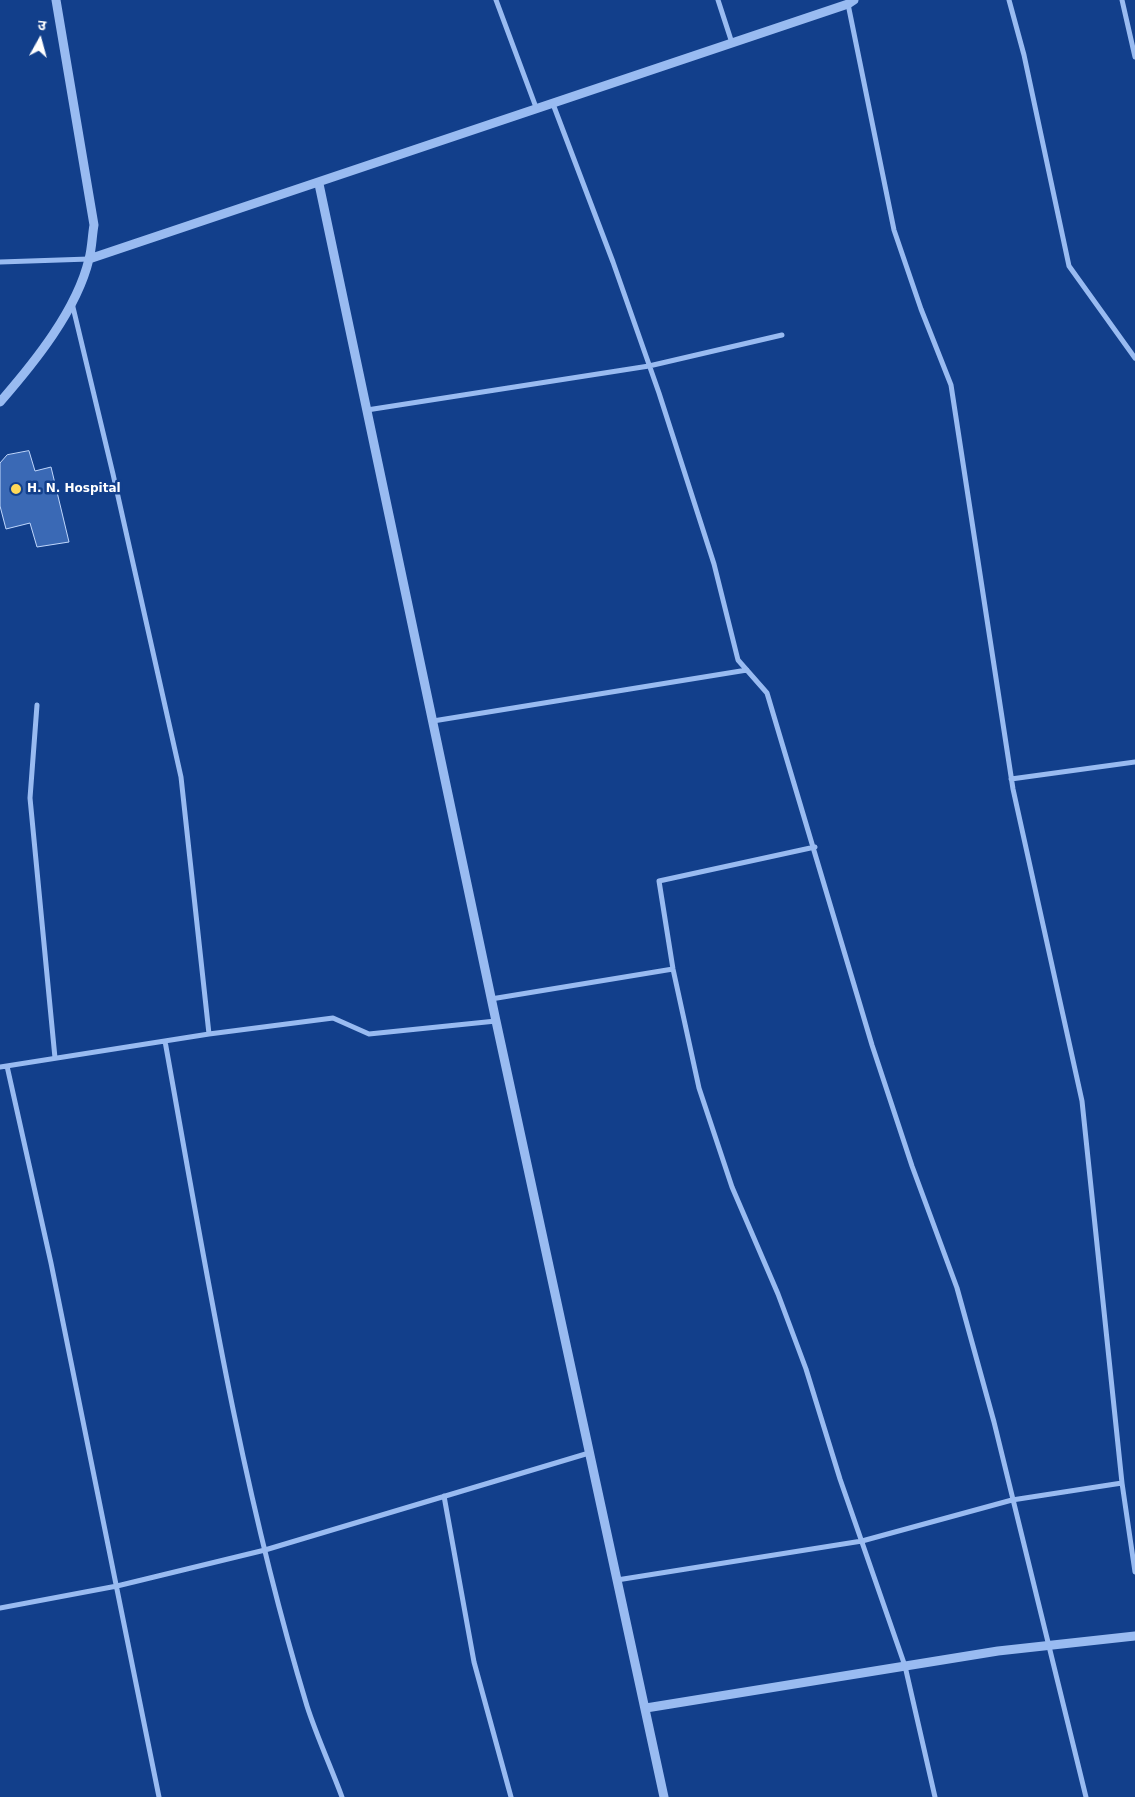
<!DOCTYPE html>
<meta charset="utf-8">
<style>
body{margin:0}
#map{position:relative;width:1135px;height:1797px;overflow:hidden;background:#123f8b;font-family:"DejaVu Sans","Noto Sans Devanagari",sans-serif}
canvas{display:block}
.north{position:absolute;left:15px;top:15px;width:50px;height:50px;-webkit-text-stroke:4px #123f8b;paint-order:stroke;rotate:7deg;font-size:14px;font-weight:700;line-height:20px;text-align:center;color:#fff}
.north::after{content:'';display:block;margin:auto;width:18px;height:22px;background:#fff;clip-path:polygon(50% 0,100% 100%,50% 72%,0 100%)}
</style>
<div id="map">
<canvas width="1135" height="1797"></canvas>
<div class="north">उ</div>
</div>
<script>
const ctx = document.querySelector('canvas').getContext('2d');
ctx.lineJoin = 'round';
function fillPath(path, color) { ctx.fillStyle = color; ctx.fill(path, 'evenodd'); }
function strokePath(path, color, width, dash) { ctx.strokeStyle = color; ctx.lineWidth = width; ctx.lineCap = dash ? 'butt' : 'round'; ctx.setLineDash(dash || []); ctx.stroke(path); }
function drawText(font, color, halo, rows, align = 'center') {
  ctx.font = font + ' "DejaVu Sans",sans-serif'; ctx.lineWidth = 5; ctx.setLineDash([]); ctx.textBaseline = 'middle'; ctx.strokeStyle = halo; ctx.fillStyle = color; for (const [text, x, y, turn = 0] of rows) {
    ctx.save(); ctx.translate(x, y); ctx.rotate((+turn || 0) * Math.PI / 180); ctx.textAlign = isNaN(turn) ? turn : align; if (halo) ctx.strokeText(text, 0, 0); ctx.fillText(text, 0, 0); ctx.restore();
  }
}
const building = new Path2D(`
 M 29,451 L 35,471 L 51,467 L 69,542 L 37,547 L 30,523 L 6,529 L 0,506 L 0,463 L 7,455 Z`);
fillPath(building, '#3a69b5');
strokePath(building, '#c0d7fc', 1);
strokePath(new Path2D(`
 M 496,0 L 537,110
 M 718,0 L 732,43
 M 1009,0 L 1024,55 L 1069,266 L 1135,358
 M 1122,0 L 1135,57
 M 848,4 L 894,230 L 921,309 L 951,385 L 1013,789 L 1082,1101 L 1122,1483 L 1135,1572
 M 553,104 L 613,262 L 659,393 L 714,564 L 738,660 L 767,693 L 872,1045 L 912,1166 L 957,1288 L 994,1422 L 1086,1797
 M 0,262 L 89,259
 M 72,303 L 113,474 L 181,777 L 209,1034
 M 367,410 L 649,366 L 782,335
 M 37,705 L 30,798 L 55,1058
 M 433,721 L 747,670
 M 1011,779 L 1135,762
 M 815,847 L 659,881 L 673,969 L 699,1088 L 732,1187 L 778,1294 L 806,1369 L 840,1479 L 905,1666 L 935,1797
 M 491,999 L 673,969
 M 165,1041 C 205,1264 241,1489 307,1706 C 317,1737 331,1767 342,1797
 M 7,1066 L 51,1263 L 159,1797
 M 0,1067 L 209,1034 L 333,1018 L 369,1034 L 496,1021
 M 444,1496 L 474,1662 L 511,1797
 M 617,1580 L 862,1541 L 1012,1500 L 1122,1483
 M 0,1608 L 117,1586 L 265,1550 L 589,1453`), '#99bbf1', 5);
strokePath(new Path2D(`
 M 319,184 L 496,1021 L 664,1797
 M 89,259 L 848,4 L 854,0
 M 0,402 C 34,363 77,310 89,259 C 92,248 92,236 94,225 L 56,0
 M 646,1708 L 998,1651 L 1135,1636`), '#99bbf1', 9);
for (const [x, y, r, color] of [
 [16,489,6,"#ffd959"]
]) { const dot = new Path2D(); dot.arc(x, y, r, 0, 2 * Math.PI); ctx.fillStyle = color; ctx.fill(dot); strokePath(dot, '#123f8b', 2); }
drawText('bold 12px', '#fff', '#123f8b', [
 ["H. N. Hospital",27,489]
], 'left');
</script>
